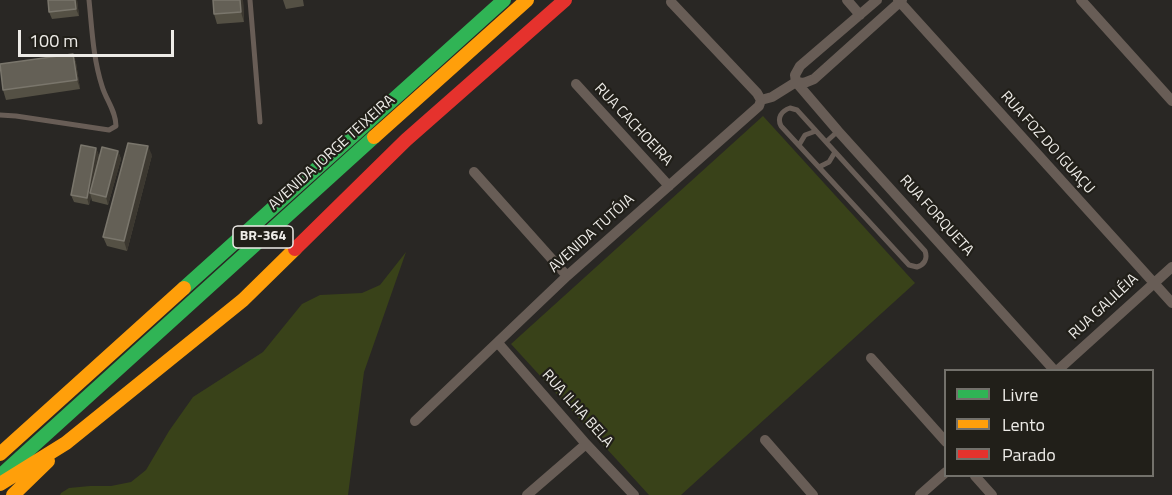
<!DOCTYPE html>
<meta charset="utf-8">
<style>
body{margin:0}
#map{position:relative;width:1172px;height:495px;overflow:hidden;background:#292724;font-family:"Titillium Web",sans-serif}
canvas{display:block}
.legend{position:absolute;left:944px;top:369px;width:210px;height:108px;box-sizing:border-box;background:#211f19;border:2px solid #73716b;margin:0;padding:8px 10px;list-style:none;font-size:18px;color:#edebe7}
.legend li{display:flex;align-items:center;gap:12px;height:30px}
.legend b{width:30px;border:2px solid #73716b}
.scale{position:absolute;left:18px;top:30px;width:156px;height:27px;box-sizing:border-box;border:3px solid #edebe7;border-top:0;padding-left:8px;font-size:18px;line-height:21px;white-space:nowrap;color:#edebe7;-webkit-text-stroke:4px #211f19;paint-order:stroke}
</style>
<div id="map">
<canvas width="1172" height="495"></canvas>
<ul class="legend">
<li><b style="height:8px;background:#30b455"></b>Livre</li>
<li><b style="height:8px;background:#ff9f0a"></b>Lento</li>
<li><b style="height:8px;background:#e5322d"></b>Parado</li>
</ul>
<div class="scale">100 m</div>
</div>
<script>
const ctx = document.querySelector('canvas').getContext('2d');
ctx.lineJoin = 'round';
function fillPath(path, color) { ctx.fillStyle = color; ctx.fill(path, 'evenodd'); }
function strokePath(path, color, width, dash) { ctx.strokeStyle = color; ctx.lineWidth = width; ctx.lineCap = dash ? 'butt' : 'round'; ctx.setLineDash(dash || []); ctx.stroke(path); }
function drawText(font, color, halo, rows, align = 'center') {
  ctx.font = font + ' "Titillium Web",sans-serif'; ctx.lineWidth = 4.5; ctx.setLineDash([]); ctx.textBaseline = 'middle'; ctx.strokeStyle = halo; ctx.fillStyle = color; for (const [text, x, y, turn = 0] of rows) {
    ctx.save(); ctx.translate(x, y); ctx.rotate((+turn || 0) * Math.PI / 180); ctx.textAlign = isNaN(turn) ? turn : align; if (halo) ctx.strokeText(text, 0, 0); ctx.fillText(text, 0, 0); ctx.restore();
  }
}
fillPath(new Path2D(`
 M 763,116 L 915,283 L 681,495 L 649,495 L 511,344 Z
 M 406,252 L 364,372 L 348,495 L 60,495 L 61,493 L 69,488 L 90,486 L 111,486 L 131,482 L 146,470 L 169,431 L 193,397 L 263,352 L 302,304 L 320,295 L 362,293 L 380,285 Z`), '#394219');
strokePath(new Path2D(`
 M 250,0 L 260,122
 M 790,108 L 797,110 L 925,251 C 928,259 924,265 917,267 L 909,265 L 781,126 C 777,118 781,111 790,108 Z
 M 0,115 L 16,116 L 109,130 L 116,126 C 116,111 106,100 102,86 C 93,58 92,29 89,0
 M 826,142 L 838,131
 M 799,145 L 805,135 L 816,131
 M 819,167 L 829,162 L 835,152`), '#685d56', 5);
strokePath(new Path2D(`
 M 847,0 L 860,15
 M 898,0 L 1172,303
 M 1081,0 L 1172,101
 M 671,2 L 757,93 L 761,100
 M 796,82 L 838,131 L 1054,370
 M 796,82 L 795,75 L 800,66 L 877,0
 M 576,84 L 669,186
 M 761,100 L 772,97 L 796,82 L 804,83 L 814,79 L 902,0
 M 474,172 L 567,276
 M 498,343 L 586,444 L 634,495
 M 871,358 L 946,442
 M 1058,370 L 1172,267
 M 415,421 L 567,276 L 759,106 L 761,100
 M 765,440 L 813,495
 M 975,476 L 992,495
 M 527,495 L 586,444
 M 920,495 L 946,472`), '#685d56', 10);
strokePath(new Path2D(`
 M 184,288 L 504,0
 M 0,476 L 374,137`), '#30b455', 14);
strokePath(new Path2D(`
 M 374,137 L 527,0
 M 0,454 L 184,288
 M 0,484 L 66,443 L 243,300 L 295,249
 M 13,495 L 48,461`), '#ff9f0a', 14);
strokePath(new Path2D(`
 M 295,249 L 406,140 L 565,0`), '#e5322d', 14);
fillPath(new Path2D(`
 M 48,0 L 77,0 L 79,16 L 52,19 L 49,12 Z
 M 213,0 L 243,0 L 244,22 L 217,24 L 214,14 Z
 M 283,0 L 303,0 L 304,6 L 286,9 Z
 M 73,54 L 76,63 L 80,89 L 6,100 L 3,90 Z
 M 96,148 L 99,156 L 118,151 L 121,159 L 108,205 L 92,201 L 91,197 L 89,205 L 74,202 L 71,195 Z
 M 152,155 L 127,251 L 107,246 L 103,237 Z`), '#545044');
fillPath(new Path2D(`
 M 75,0 L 77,0 L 79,16 L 76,9 Z
 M 240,0 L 243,0 L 244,22 L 241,12 Z
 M 73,54 L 76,63 L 80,89 L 77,80 Z
 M 148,146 L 152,155 L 127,251 L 124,241 Z
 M 96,148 L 99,156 L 90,193 L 91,197 L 89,205 L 87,198 Z
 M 118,151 L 121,159 L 108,205 L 106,197 Z`), '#3c3830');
const building = new Path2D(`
 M 48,0 L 75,0 L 76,9 L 49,12 Z
 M 213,0 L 240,0 L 241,12 L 214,14 Z
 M 73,54 L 77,80 L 3,90 L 0,64 Z
 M 128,143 L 148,146 L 124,241 L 103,237 Z
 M 81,145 L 96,148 L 87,198 L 71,195 Z
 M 102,147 L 118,151 L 106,197 L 90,193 Z`);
fillPath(building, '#646056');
strokePath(building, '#7a766c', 1.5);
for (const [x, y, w] of [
 [263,237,60]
]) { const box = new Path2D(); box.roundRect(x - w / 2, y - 11, w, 22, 4.5); ctx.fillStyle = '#211f19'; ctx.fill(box); strokePath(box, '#edebe7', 1.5); }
drawText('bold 14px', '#edebe7', null, [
 ["BR-364",263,237]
]);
drawText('15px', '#edebe7', '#211f19', [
 ["RUA CACHOEIRA",633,125,47],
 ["RUA FOZ DO IGUAÇU",1047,143,48],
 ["AVENIDA JORGE TEIXEIRA",332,153,-42],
 ["RUA FORQUETA",936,216,48],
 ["AVENIDA TUTÓIA",592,234,-42],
 ["RUA GALILÉIA",1104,307,-43],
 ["RUA ILHA BELA",577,409,48]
]);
</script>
